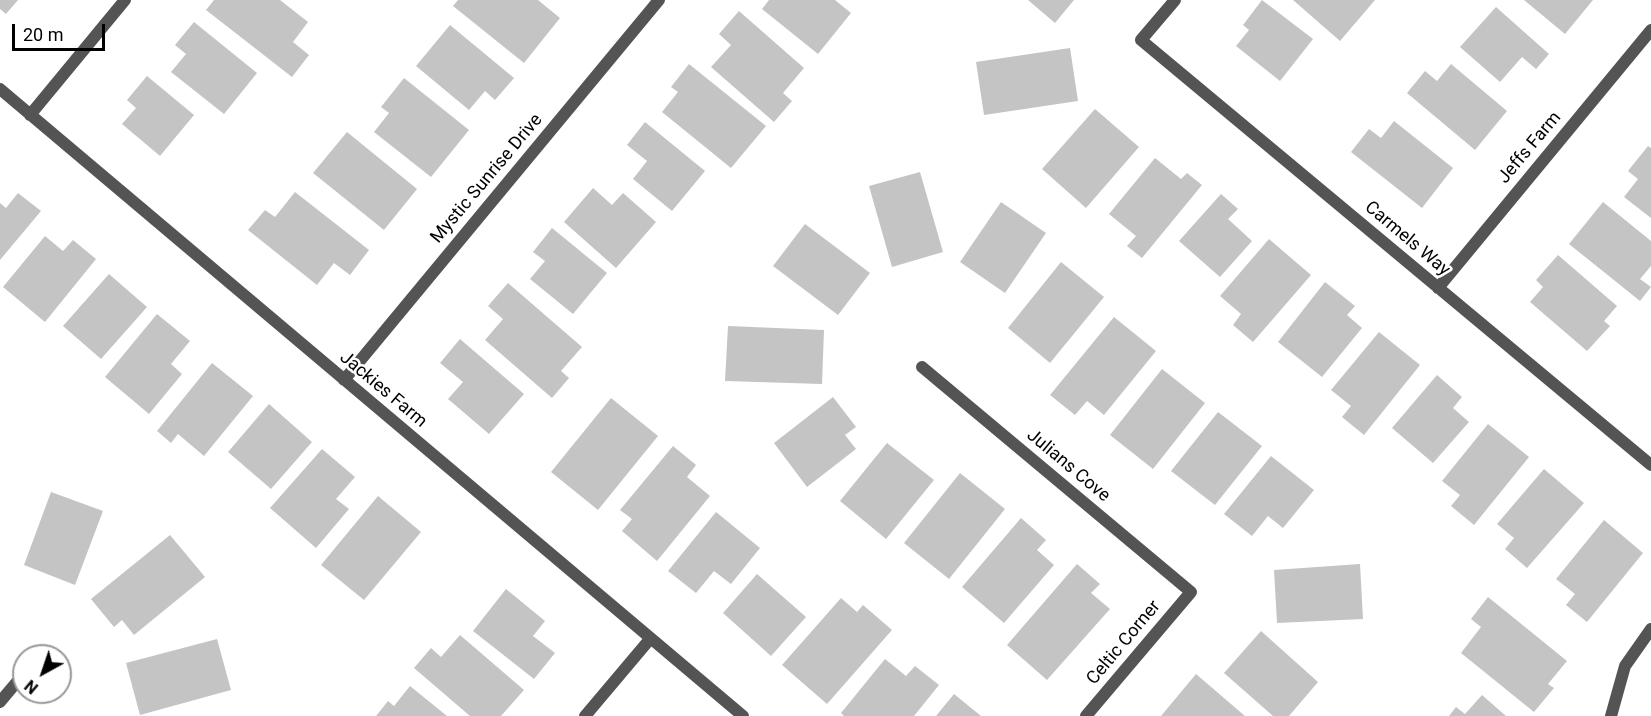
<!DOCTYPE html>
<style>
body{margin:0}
#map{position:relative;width:1651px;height:716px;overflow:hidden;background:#fff;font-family:Roboto,sans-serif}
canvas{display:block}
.north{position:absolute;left:12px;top:644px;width:60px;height:60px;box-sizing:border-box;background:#fff;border:2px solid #999;border-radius:50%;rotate:220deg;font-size:16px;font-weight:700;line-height:24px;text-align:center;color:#000}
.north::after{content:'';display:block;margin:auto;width:21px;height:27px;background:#000;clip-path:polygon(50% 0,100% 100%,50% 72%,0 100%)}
.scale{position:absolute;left:12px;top:24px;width:93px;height:27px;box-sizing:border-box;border:3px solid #000;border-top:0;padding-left:8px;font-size:18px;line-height:21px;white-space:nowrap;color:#000;-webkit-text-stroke:4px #fff;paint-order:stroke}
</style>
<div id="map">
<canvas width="1651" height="716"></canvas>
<div class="north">N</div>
<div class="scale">20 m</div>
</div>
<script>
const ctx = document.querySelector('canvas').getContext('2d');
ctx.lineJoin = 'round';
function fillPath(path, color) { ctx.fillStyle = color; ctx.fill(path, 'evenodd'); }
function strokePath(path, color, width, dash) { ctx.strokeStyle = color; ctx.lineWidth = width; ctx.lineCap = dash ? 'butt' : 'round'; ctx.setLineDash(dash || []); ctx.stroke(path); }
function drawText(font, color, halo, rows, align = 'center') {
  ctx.font = font + ' Roboto,sans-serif'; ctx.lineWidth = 5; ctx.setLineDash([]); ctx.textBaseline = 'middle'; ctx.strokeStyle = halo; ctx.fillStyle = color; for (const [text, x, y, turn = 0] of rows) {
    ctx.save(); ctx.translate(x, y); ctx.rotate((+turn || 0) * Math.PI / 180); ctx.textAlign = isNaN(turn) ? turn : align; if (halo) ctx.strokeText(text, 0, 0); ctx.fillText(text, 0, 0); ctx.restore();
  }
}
fillPath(new Path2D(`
 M 0,0 L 18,0 L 6,14 L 0,9 Z
 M 214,0 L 280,0 L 308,22 L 293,42 L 309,55 L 292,77 L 206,10 Z
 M 458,0 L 538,0 L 560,18 L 524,63 L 453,6 Z
 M 769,0 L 835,0 L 851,13 L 818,54 L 762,9 Z
 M 1028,0 L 1074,0 L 1055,23 Z
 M 1262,0 L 1313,39 L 1280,81 L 1236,46 L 1249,30 L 1243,25 Z
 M 1293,0 L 1375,0 L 1340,41 Z
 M 1524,0 L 1593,0 L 1565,34 Z
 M 1496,7 L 1549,54 L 1536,69 L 1522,57 L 1500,82 L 1460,47 Z
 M 739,11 L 804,68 L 783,93 L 792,101 L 774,122 L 711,67 L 731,45 L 719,34 Z
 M 194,22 L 257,73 L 224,114 L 171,72 L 186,54 L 175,45 Z
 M 450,25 L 514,78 L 495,100 L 485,91 L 469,110 L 416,66 Z
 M 1070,48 L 1078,101 L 984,115 L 976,62 Z
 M 689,64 L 766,126 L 731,168 L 662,112 L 678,92 L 671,87 Z
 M 1451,64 L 1507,111 L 1475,150 L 1407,93 L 1425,71 L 1437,81 Z
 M 147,76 L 194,115 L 160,156 L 122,124 L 136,108 L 127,100 Z
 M 404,78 L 469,130 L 431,177 L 374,132 L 389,113 L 381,107 Z
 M 1095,109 L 1139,147 L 1086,208 L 1042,169 Z
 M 1394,121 L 1453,168 L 1422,208 L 1351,152 L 1369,129 L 1381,138 Z
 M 645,122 L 705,171 L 672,211 L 633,179 L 647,161 L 627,145 Z
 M 347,132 L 417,189 L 384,230 L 313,173 Z
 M 1648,146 L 1651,148 L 1651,218 L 1624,197 L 1638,179 L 1628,171 Z
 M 1155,158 L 1181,179 L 1187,173 L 1202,185 L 1142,258 L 1127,246 L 1136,236 L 1109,214 Z
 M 920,172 L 943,252 L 892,267 L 869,186 Z
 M 593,188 L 612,205 L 623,193 L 656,222 L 616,268 L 564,222 Z
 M 295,192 L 369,250 L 350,275 L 334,263 L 317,285 L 248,230 L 265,210 L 275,217 Z
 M 18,193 L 41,211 L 0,260 L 0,203 L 6,208 Z
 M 1221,194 L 1238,209 L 1228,219 L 1252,241 L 1220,277 L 1179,241 Z
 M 1001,202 L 1046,233 L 1005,293 L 960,262 Z
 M 1603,202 L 1651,241 L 1651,266 L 1640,279 L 1651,287 L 1640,301 L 1569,244 Z
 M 805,224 L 870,273 L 838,315 L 773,266 Z
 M 552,228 L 607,273 L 573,314 L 530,279 L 545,261 L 533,252 Z
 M 45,236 L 63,251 L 73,240 L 96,259 L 45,322 L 3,287 Z
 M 1269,239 L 1311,275 L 1253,342 L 1233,325 L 1241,314 L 1220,296 Z
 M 1558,255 L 1617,306 L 1604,321 L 1610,326 L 1587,351 L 1530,302 L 1543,287 L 1536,280 Z
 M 1061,262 L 1104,297 L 1050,363 L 1008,328 Z
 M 109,274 L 147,307 L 101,359 L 63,326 Z
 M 1325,282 L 1355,306 L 1347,315 L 1362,328 L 1322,377 L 1278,342 Z
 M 508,283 L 582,347 L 561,371 L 569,378 L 552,398 L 485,340 L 503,319 L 488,306 Z
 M 157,314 L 190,341 L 171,364 L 182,374 L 149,414 L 105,377 Z
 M 1114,317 L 1156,351 L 1104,415 L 1087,401 L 1075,415 L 1050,395 Z
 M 728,326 L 824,330 L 822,384 L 725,381 Z
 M 1379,332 L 1420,365 L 1364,435 L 1342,417 L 1351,406 L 1331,390 Z
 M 460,339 L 524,394 L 489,434 L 448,399 L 463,382 L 440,363 Z
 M 212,363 L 253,396 L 204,456 L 178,434 L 171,443 L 157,431 Z
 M 1162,369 L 1205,403 L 1153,469 L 1110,435 Z
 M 1437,375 L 1462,397 L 1453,408 L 1469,422 L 1433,463 L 1392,428 Z
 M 833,397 L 856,427 L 845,435 L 856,449 L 807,487 L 774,443 Z
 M 611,398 L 658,436 L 598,510 L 551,472 Z
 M 269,404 L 312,442 L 271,489 L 228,452 Z
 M 1218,412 L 1262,446 L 1215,505 L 1171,471 Z
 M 1488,424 L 1529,457 L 1474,525 L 1451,506 L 1460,495 L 1442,481 Z
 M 887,443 L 934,480 L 886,539 L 840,501 Z
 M 673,446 L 696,465 L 687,477 L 710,496 L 657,561 L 622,531 L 632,519 L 620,510 Z
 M 322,449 L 355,477 L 336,499 L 349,509 L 316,548 L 270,508 Z
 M 1271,456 L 1314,490 L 1283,528 L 1268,516 L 1252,536 L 1224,514 Z
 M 1544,469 L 1584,503 L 1527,568 L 1505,549 L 1514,538 L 1497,524 Z
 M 960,473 L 1005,509 L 949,579 L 904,543 Z
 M 51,492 L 103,511 L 75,585 L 24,565 Z
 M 378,496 L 421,532 L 364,600 L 321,565 Z
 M 716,512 L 760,548 L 731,584 L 714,571 L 696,593 L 668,571 Z
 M 1021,518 L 1046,540 L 1037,550 L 1054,565 L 1004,623 L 962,587 Z
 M 1604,520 L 1643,553 L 1587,622 L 1566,605 L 1575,594 L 1556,579 Z
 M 170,535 L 205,577 L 134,635 L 122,620 L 114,627 L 91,599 Z
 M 1077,564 L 1100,584 L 1091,593 L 1110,609 L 1047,680 L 1007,645 Z
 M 1360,564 L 1363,619 L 1277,623 L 1274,570 Z
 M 757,574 L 806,617 L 771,656 L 723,613 Z
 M 506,589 L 545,621 L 533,636 L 555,653 L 534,679 L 473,631 Z
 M 1488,597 L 1567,661 L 1548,684 L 1554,688 L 1534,712 L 1461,653 L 1481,627 L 1471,619 Z
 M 841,598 L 857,612 L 863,605 L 892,630 L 827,704 L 782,665 Z
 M 1261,631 L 1318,682 L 1289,716 L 1273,716 L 1224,673 Z
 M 460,635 L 524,690 L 501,716 L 470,716 L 414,668 L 431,648 L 441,657 Z
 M 217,639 L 231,690 L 140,715 L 126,663 Z
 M 885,659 L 906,676 L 915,666 L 939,685 L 914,716 L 844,716 L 841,713 Z
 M 1196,674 L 1245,716 L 1161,716 Z
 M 410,686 L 447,716 L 376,716 L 388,701 L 394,706 Z
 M 954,694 L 981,716 L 936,716 Z
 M 1482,695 L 1506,716 L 1449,716 L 1456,707 L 1465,714 Z`), '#c4c4c4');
strokePath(new Path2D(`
 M 1175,0 L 1141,40 L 1651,465
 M 0,89 L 743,716
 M 30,115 L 125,0
 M 1438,288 L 1651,30
 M 922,367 L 1191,592 L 1086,716
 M 344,380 L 659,0
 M 0,702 L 21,677
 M 585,716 L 650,639
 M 1611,716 L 1625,666 L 1651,629`), '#545454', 12);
drawText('18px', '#000', '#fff', [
 ["Jeffs Farm",1530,148,-50],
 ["Mystic Sunrise Drive",487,179,-50],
 ["Carmels Way",1407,239,40],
 ["Jackies Farm",383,390,40],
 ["Julians Cove",1068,466,40],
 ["Celtic Corner",1124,643,-50]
]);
</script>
